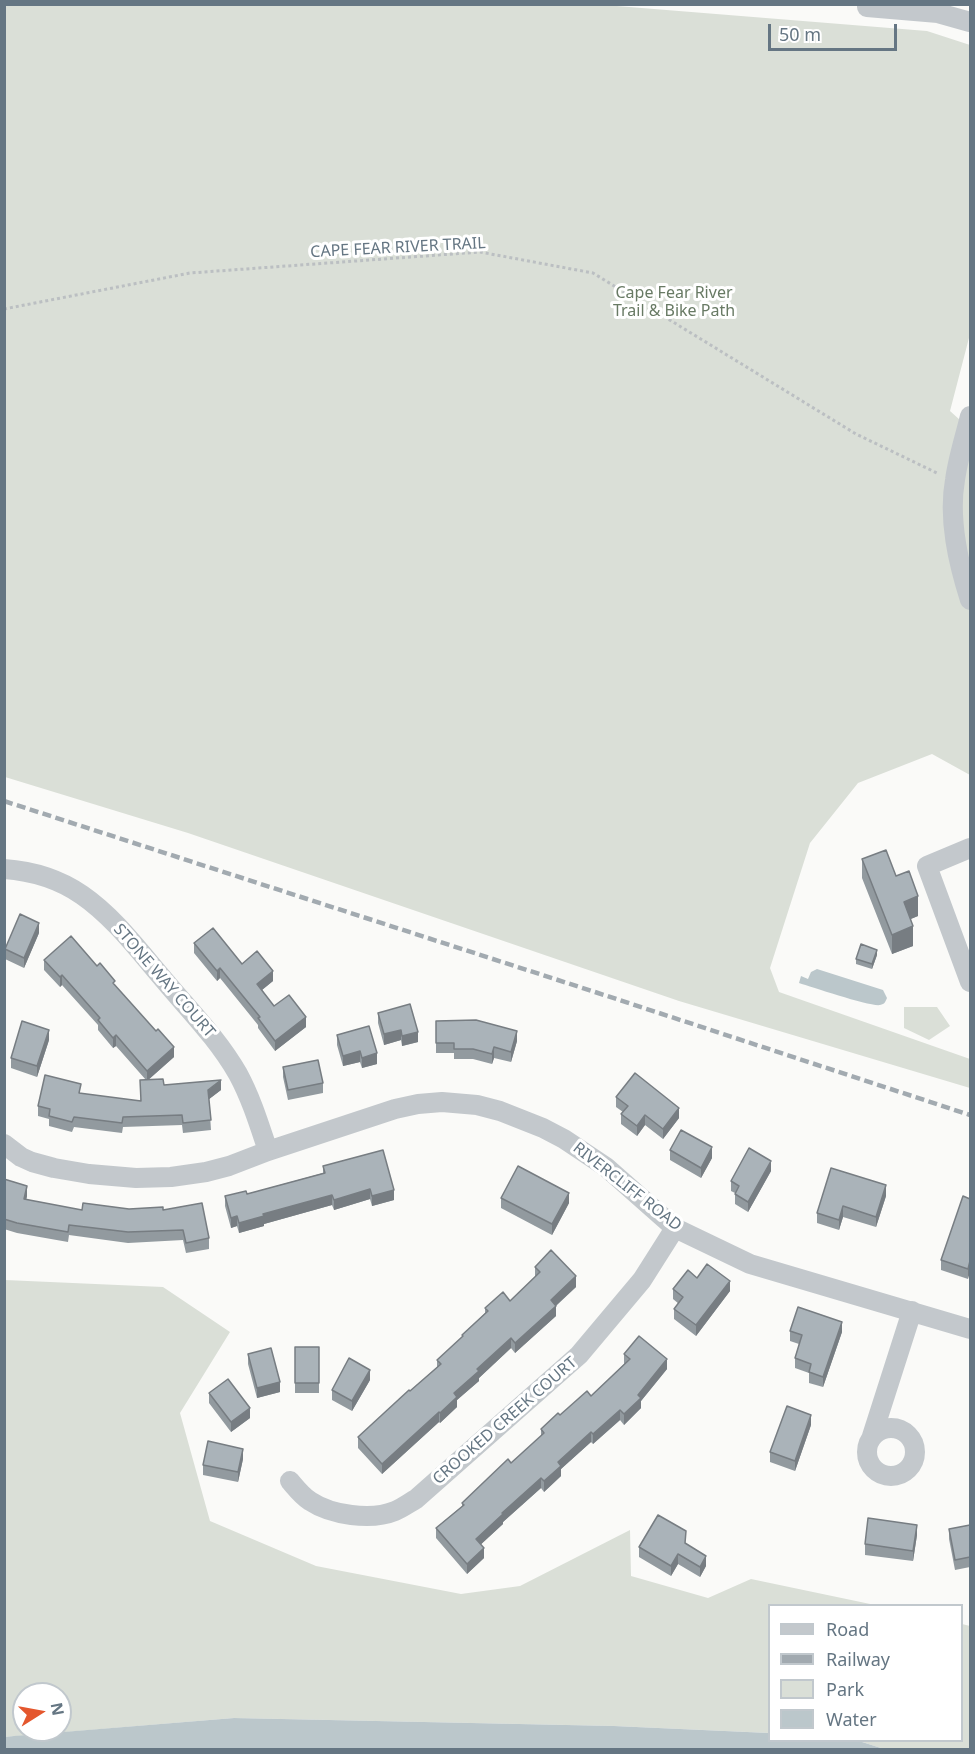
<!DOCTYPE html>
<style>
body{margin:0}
#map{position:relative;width:975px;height:1754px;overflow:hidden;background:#fafaf8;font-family:"Noto Sans",sans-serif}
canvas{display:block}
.frame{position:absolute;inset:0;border:6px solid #657683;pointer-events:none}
.legend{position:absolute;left:768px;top:1604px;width:195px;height:138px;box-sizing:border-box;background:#fff;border:2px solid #c1c8cd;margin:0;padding:8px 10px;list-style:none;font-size:18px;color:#657683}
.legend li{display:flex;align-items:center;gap:12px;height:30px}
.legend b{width:30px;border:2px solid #c1c8cd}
.north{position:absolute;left:12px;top:1682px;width:60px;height:60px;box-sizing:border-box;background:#fff;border:2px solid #c1c8cd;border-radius:50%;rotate:79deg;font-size:16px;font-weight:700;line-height:24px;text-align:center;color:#657683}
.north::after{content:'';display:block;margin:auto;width:21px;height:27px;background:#e4572e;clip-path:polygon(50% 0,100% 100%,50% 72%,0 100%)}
.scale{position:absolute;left:768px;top:24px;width:129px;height:27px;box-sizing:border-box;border:3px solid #657683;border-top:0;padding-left:8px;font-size:18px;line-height:21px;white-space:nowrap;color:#657683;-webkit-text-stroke:4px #fff;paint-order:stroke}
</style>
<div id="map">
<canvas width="975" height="1754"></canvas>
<div class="frame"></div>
<ul class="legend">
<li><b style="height:8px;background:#c3c8cc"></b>Road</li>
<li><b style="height:8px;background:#a2aab0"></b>Railway</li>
<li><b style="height:16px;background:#dadfd7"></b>Park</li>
<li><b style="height:16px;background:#bbc7cb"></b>Water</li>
</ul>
<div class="north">N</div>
<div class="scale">50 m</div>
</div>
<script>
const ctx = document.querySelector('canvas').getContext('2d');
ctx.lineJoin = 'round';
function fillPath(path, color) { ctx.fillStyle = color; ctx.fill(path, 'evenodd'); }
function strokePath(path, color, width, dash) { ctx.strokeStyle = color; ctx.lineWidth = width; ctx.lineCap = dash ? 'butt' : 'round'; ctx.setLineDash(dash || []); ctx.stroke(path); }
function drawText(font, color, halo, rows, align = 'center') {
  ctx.font = font + ' "Noto Sans",sans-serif'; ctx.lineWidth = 6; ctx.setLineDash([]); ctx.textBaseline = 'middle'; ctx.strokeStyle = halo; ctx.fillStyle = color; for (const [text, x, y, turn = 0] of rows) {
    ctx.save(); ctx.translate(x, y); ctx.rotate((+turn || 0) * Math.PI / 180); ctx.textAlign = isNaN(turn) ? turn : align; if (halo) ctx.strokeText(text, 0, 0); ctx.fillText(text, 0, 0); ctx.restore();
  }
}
fillPath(new Path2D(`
 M 592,4 L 927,31 L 970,45 L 970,334 L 950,411 L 970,429 L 970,775 L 932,754 L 858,783 L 810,843 L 770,968 L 779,992 L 970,1059 L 970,1088 L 679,1001 L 188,833 L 5,777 L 4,5 Z
 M 904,1007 L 937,1007 L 950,1026 L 929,1040 L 904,1028 Z
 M 5,1280 L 163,1287 L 230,1332 L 180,1413 L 210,1521 L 316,1566 L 461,1594 L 520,1586 L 630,1530 L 631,1576 L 708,1598 L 751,1579 L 875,1605 L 770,1606 L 769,1733 L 614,1726 L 234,1718 L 5,1737 ZM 24,1694 L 60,1694 L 60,1730 L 24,1730 Z
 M 962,1624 L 970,1626 L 970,1749 L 884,1749 L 859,1741 L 962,1740 Z`), '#dadfd7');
fillPath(new Path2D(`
 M 817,969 L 883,990 L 887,998 C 885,1002 885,1004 880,1005 C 871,1007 812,987 799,983 L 801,976 L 808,979 L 811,972 Z
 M 234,1718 L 614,1726 L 769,1733 L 770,1740 L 859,1741 L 884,1749 L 5,1749 L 5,1737 L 14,1736 Z`), '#bbc7cb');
strokePath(new Path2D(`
 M 4,309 L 190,273 L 480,252 L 593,273 L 856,434 L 939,474`), '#bbbfc2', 3, [3, 3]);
strokePath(new Path2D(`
 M 867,7 L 938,13 L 970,22
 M 970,416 C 965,437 958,458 955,480 C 948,519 958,562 970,600
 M 970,848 L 927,866 L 970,982
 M 4,869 C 32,871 59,879 82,895 C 114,917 139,951 164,980 C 190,1011 218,1039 238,1074 C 251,1098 259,1124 268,1151
 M 4,1144 L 21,1157 L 32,1162 L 54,1168 L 89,1174 L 136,1178 L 171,1177 L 206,1172 L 229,1166 L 268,1151 L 395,1109 L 418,1104 L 442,1102 L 477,1105 L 500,1111 L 543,1128 L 564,1139 L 606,1167 L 675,1228 L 750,1264 L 970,1329
 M867 1452a24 24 0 1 1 48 0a24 24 0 1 1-48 0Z
 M 872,1436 L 912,1311
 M 290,1481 C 296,1488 302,1496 310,1501 C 331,1515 371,1521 395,1511 C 402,1508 409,1503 416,1499 L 579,1355 L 642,1280 L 675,1228`), '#c3c8cc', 20);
strokePath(new Path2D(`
 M 4,801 L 595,992 L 970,1115`), '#a2aab0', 4.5, [9, 4.5]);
fillPath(new Path2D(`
 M 862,859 L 918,916 L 910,919 L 913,946 L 892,954 L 862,878 Z
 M 39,933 L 24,968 L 5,959 L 5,949 Z
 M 194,943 L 242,964 L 273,981 L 262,990 L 274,1006 L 306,1027 L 275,1051 L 258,1028 L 258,1025 L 220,978 L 217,981 L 194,953 Z
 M 877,955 L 872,969 L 856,964 L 856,959 Z
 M 44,960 L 115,986 L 174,1057 L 148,1080 L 164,1085 L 221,1090 L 209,1099 L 211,1130 L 183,1133 L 182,1125 L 123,1127 L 122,1133 L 74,1127 L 72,1132 L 49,1126 L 49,1119 L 38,1116 L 38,1106 L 81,1094 L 140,1101 L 146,1080 L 116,1046 L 113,1048 L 98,1030 L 98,1025 L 62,985 L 60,987 L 44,970 Z
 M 378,1013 L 418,1042 L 402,1046 L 401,1040 L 384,1045 L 378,1023 Z
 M 436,1021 L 517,1041 L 511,1062 L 494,1058 L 492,1064 L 473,1059 L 454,1059 L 454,1053 L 436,1053 Z
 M 337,1035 L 377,1064 L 362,1068 L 360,1062 L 343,1066 L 337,1045 Z
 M 49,1040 L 37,1077 L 11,1068 L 11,1058 Z
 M 283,1067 L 323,1083 L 323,1093 L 288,1100 L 283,1077 Z
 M 616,1097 L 679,1118 L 663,1139 L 645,1125 L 637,1136 L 621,1124 L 621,1114 L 623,1112 L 616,1107 Z
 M 670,1150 L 712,1158 L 701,1178 L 670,1160 Z
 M 323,1166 L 394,1200 L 372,1206 L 370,1199 L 334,1210 L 332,1205 L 264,1224 L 264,1226 L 239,1233 L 237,1226 L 231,1228 L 225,1206 L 225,1196 L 247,1194 L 323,1173 Z
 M 771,1171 L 748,1212 L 735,1204 L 735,1193 L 731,1191 L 731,1181 Z
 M 4,1179 L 27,1196 L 26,1200 L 82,1210 L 129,1209 L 163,1210 L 209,1238 L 209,1249 L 186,1253 L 183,1240 L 128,1243 L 69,1235 L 68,1242 L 17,1233 L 4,1229 Z
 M 886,1196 L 876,1227 L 843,1217 L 839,1230 L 817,1223 L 817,1213 Z
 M 501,1198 L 569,1203 L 552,1235 L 501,1208 Z
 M 970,1199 L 968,1279 L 941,1270 L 941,1260 Z
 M 535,1267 L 576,1287 L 556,1306 L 556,1316 L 515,1353 L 511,1348 L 479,1378 L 479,1381 L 457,1400 L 457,1407 L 440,1423 L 439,1422 L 382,1474 L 358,1448 L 358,1437 L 437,1367 L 437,1360 L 462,1338 L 462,1335 L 485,1313 L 485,1308 L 510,1301 L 535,1277 Z
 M 697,1278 L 730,1291 L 696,1336 L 674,1319 L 674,1309 L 679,1304 L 673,1299 L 673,1289 Z
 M 790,1331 L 842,1332 L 823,1387 L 809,1383 L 809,1373 L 795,1368 L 795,1358 L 799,1344 L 790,1341 Z
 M 295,1347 L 319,1347 L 319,1393 L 295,1393 Z
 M 248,1354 L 280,1392 L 257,1398 L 248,1364 Z
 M 624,1354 L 667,1369 L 641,1401 L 641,1408 L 624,1425 L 620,1420 L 593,1444 L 591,1442 L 561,1469 L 561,1476 L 544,1492 L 541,1488 L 503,1522 L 503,1524 L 481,1544 L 484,1558 L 467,1574 L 436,1538 L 436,1528 L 462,1506 L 462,1503 L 511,1463 L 541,1436 L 541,1429 L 560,1415 L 591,1396 L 624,1364 Z
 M 370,1380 L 352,1411 L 332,1400 L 332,1390 Z
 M 209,1393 L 250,1418 L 231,1432 L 209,1403 Z
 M 811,1425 L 795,1471 L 770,1462 L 770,1452 Z
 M 243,1459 L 238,1482 L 203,1475 L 203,1465 Z
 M 970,1525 L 970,1567 L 955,1570 L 949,1539 L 949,1529 Z
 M 917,1535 L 913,1561 L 865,1555 L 865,1544 Z
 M 686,1544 L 706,1566 L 700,1577 L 678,1564 L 671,1576 L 639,1557 L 639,1547 Z`), '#929a9f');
fillPath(new Path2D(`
 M 918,896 L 918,916 L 904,922 L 904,902 Z
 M 39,923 L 39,933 L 24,968 L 24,958 Z
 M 913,926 L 913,946 L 892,954 L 892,935 Z
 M 877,950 L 877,955 L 872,969 L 872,964 Z
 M 220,968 L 220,978 L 217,981 L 217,971 Z
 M 273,971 L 273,981 L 257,994 L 257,984 Z
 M 62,975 L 62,985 L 60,987 L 60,977 Z
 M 306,1017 L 306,1027 L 275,1051 L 275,1041 Z
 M 49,1030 L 49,1040 L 37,1077 L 37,1066 Z
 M 401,1030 L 401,1040 L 384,1045 L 384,1034 Z
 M 517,1031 L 517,1041 L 511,1062 L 511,1052 Z
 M 418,1032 L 418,1042 L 402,1046 L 402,1036 Z
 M 116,1035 L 116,1046 L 113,1048 L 113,1038 Z
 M 174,1047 L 174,1057 L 147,1081 L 147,1071 Z
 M 494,1047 L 494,1058 L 492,1064 L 492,1054 Z
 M 360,1051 L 360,1062 L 343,1066 L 343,1056 Z
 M 377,1053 L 377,1064 L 362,1068 L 362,1058 Z
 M 221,1080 L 221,1090 L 208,1100 L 208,1090 Z
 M 679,1108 L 679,1118 L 663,1139 L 663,1129 Z
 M 645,1115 L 645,1125 L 637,1136 L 637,1126 Z
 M 712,1147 L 712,1158 L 701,1178 L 701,1168 Z
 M 771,1161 L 771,1171 L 748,1212 L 748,1202 Z
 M 886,1185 L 886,1196 L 876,1227 L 876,1217 Z
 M 27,1186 L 27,1196 L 24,1209 L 24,1199 Z
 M 370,1189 L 370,1199 L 334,1210 L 334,1200 Z
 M 394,1190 L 394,1200 L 372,1206 L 372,1196 Z
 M 569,1193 L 569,1203 L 552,1235 L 552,1224 Z
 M 332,1195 L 332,1205 L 264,1224 L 264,1226 L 239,1233 L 239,1223 L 263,1214 Z
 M 843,1206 L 843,1217 L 839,1230 L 839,1220 Z
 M 237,1216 L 237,1226 L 231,1228 L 231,1218 Z
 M 970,1261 L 970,1272 L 968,1279 L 968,1269 Z
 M 576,1276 L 576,1287 L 551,1310 L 556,1306 L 556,1316 L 515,1353 L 515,1343 L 551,1300 Z
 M 730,1281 L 730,1291 L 696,1336 L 696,1325 Z
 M 842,1322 L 842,1332 L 823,1387 L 823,1377 Z
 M 511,1338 L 511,1348 L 479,1378 L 479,1381 L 457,1400 L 457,1407 L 440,1423 L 440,1413 L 454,1393 L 477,1369 Z
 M 667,1359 L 667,1369 L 641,1401 L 641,1408 L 624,1425 L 624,1414 L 638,1395 Z
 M 370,1370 L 370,1380 L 352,1411 L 352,1401 Z
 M 280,1382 L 280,1392 L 257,1398 L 257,1388 Z
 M 250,1408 L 250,1418 L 231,1432 L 231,1422 Z
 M 620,1410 L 620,1420 L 593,1444 L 593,1434 Z
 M 439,1412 L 439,1422 L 382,1474 L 382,1464 Z
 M 811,1415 L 811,1425 L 795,1471 L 795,1461 Z
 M 591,1432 L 591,1442 L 561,1469 L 561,1476 L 544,1492 L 544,1481 L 558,1462 Z
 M 243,1449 L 243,1459 L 238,1482 L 238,1472 Z
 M 541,1478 L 541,1488 L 503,1522 L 503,1524 L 476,1549 L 476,1539 L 502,1513 Z
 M 917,1525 L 917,1535 L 913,1561 L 913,1551 Z
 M 484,1548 L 484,1558 L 467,1574 L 467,1564 Z
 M 678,1554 L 678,1564 L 671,1576 L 671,1566 Z
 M 706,1556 L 706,1566 L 700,1577 L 700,1567 Z`), '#777d82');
const building = new Path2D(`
 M 886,850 L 896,876 L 909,871 L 918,896 L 904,902 L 913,926 L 892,935 L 862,859 Z
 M 20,914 L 39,923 L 24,958 L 5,949 Z
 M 213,928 L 242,964 L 257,951 L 273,971 L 257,984 L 274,1006 L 289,995 L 306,1017 L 275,1041 L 258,1018 L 260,1017 L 220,968 L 217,971 L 194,943 Z
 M 71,936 L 97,966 L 100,963 L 115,981 L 113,983 L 156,1031 L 158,1029 L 174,1047 L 147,1071 L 116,1035 L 113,1038 L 98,1020 L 100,1018 L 62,975 L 60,977 L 44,960 Z
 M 861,944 L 877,950 L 872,964 L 856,959 Z
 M 410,1004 L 418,1032 L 402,1036 L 401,1030 L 384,1034 L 378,1013 Z
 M 476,1020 L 517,1031 L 511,1052 L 494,1047 L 492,1054 L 473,1049 L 454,1049 L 454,1043 L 436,1043 L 436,1021 Z
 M 22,1021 L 49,1030 L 37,1066 L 11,1058 Z
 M 369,1026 L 377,1053 L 362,1058 L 360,1051 L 343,1056 L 337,1035 Z
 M 318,1060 L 323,1083 L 288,1090 L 283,1067 Z
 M 635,1073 L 679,1108 L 663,1129 L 645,1115 L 637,1126 L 621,1114 L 628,1106 L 616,1097 Z
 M 45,1075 L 81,1084 L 79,1093 L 141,1101 L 140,1080 L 163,1079 L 164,1085 L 221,1080 L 208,1090 L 211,1120 L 183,1123 L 182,1115 L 123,1117 L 122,1123 L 74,1117 L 72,1122 L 49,1116 L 50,1109 L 38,1106 Z
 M 681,1130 L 712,1147 L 701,1168 L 670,1150 Z
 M 749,1148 L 771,1161 L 748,1202 L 735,1194 L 739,1186 L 731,1181 Z
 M 383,1150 L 394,1190 L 372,1196 L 370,1189 L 334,1200 L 332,1195 L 263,1214 L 264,1216 L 239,1223 L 237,1216 L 231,1218 L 225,1196 L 246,1191 L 247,1194 L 325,1173 L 323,1166 Z
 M 518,1166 L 569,1193 L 552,1224 L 501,1198 Z
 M 831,1168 L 886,1185 L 876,1217 L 843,1206 L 839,1220 L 817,1213 Z
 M 4,1179 L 27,1186 L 24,1199 L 82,1210 L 83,1203 L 129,1209 L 163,1207 L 163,1210 L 202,1203 L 209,1238 L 186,1243 L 183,1230 L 128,1232 L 69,1225 L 68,1232 L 17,1223 L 4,1219 Z
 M 963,1196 L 970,1199 L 970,1261 L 968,1269 L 941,1260 Z
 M 551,1250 L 576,1276 L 551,1300 L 556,1306 L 515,1343 L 511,1338 L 477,1369 L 479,1371 L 454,1393 L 457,1397 L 440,1413 L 439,1412 L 382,1464 L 358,1437 L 409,1390 L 410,1391 L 441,1364 L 437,1360 L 463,1336 L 462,1335 L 488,1311 L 485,1308 L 503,1292 L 510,1301 L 540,1272 L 535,1267 Z
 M 707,1264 L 730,1281 L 696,1325 L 674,1309 L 683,1297 L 673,1289 L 688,1270 L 697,1278 Z
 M 798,1307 L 842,1322 L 823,1377 L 809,1372 L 811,1364 L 795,1358 L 802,1335 L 790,1331 Z
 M 639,1336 L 667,1359 L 638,1395 L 641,1398 L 624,1414 L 620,1410 L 593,1434 L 591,1432 L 558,1462 L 561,1466 L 544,1481 L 541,1478 L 502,1513 L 503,1514 L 476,1539 L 484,1548 L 467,1564 L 436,1528 L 464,1505 L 462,1503 L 508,1459 L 511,1463 L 544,1433 L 541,1429 L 558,1413 L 560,1415 L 587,1391 L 591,1396 L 630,1359 L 624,1354 Z
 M 295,1347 L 319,1347 L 319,1383 L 295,1383 Z
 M 271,1348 L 280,1382 L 257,1388 L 248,1354 Z
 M 349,1358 L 370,1370 L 352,1401 L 332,1390 Z
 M 228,1379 L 250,1408 L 231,1422 L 209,1393 Z
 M 787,1406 L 811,1415 L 795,1461 L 770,1452 Z
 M 208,1441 L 243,1449 L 238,1472 L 203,1465 Z
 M 658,1515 L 686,1531 L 685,1543 L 706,1556 L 700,1567 L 678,1554 L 671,1566 L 639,1547 Z
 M 868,1518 L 917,1525 L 913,1551 L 865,1544 Z
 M 970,1525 L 970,1557 L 955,1560 L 949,1529 Z`);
fillPath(building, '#aab3b9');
strokePath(building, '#777d82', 1.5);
drawText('16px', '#657683', '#fff', [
 ["CAPE FEAR RIVER TRAIL",398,248,-3],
 ["STONE WAY COURT",164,981,49],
 ["RIVERCLIFF ROAD",627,1187,38],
 ["CROOKED CREEK COURT",505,1421,-41]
]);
drawText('16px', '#687a64', '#fff', [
 ["Cape Fear River",674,293],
 ["Trail & Bike Path",674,311]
]);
</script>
